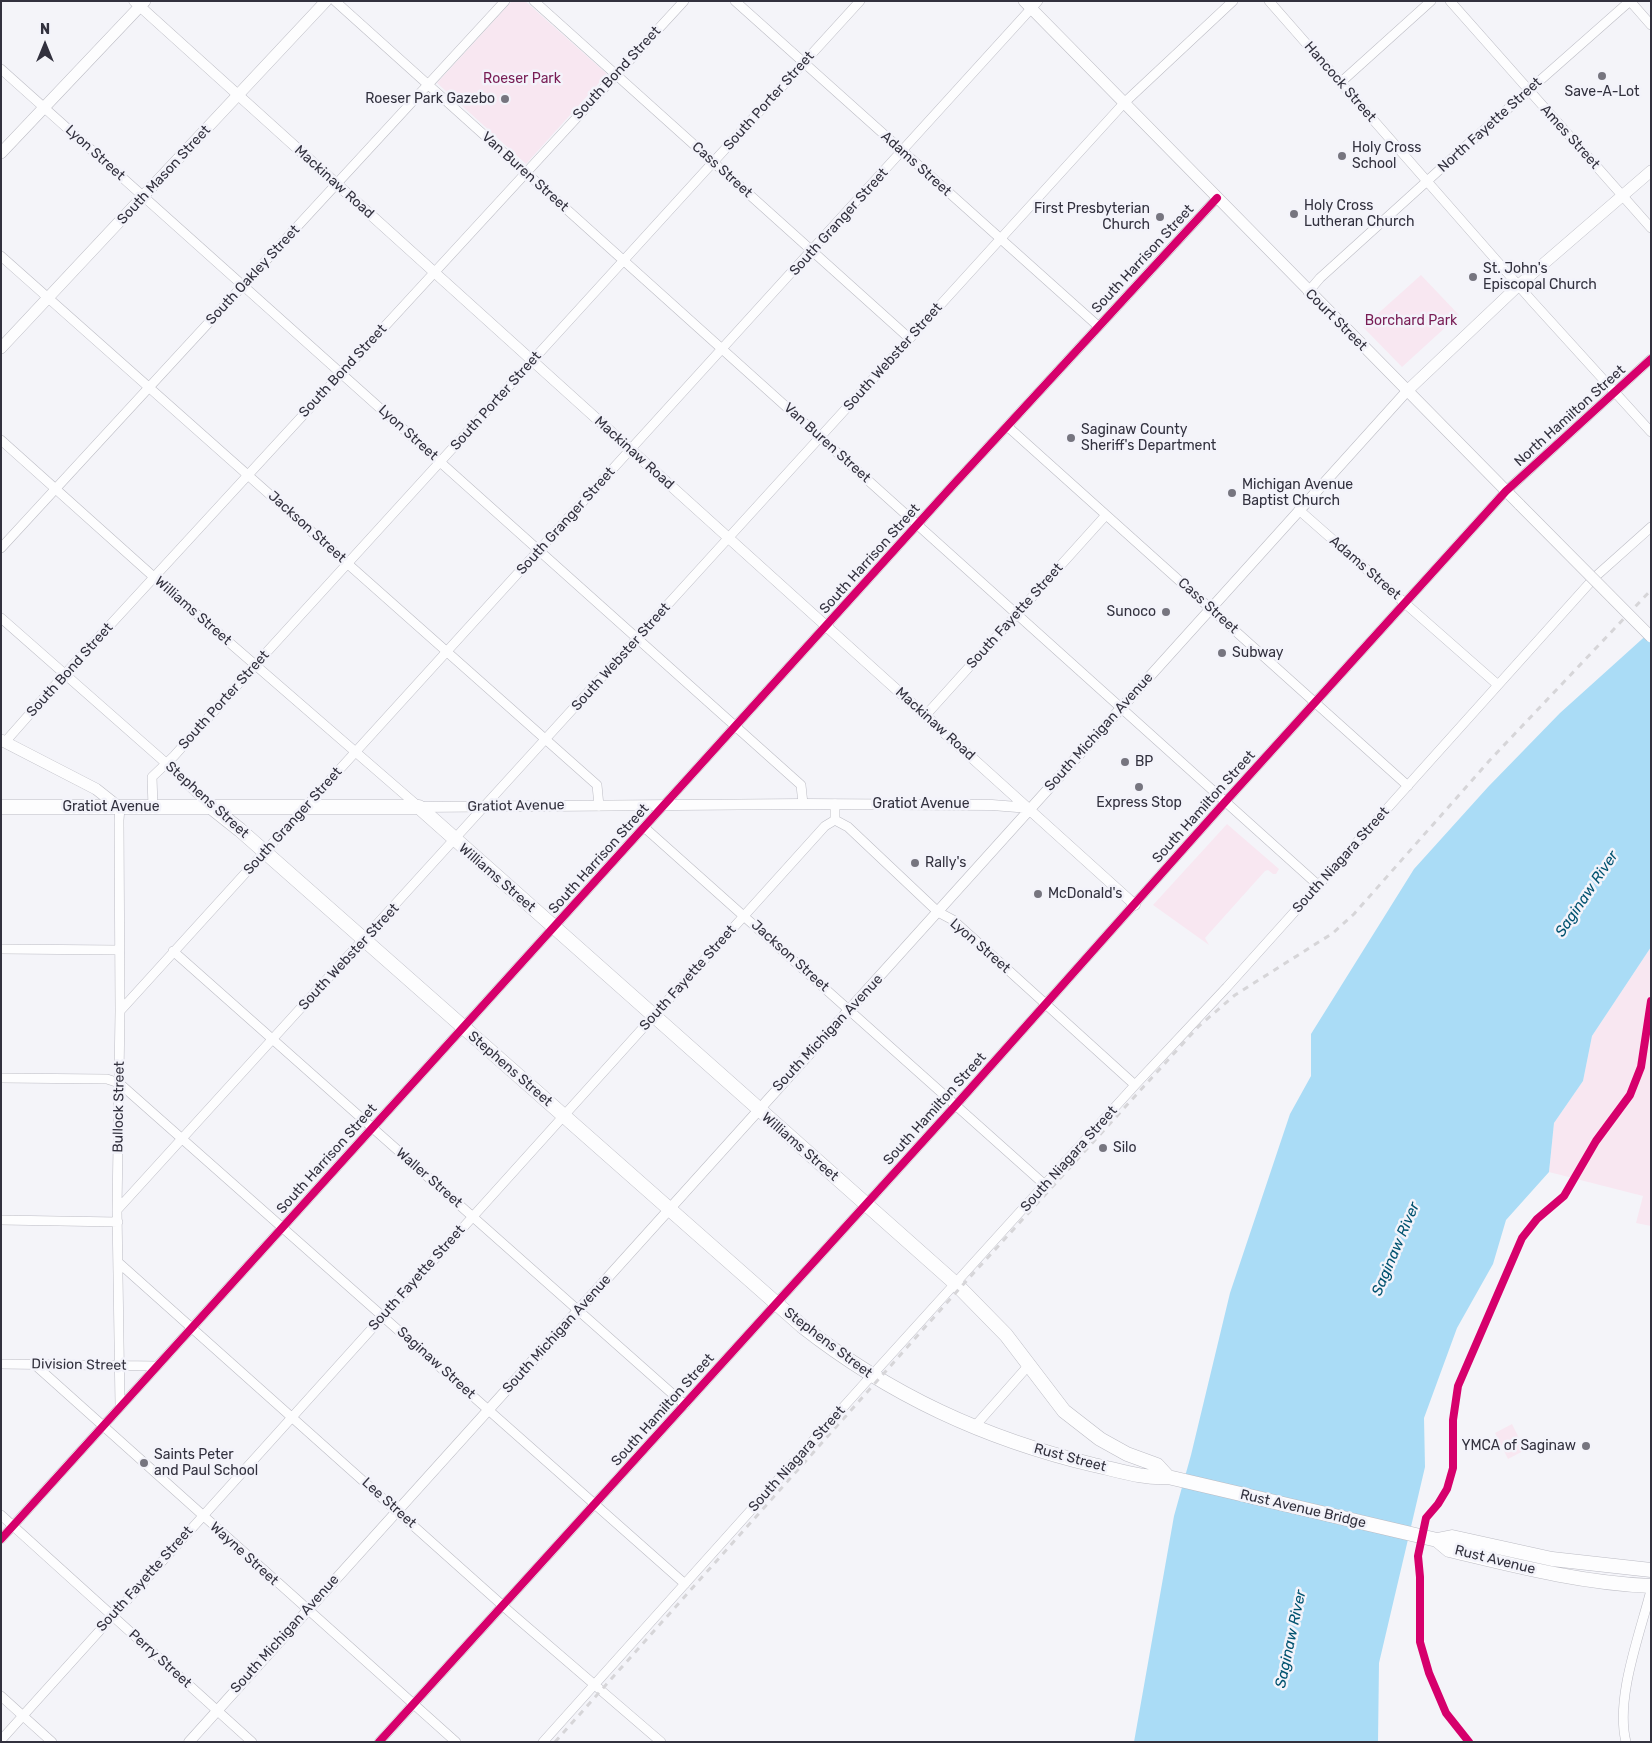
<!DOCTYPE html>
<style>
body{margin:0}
#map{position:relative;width:1652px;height:1743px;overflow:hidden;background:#f4f4f9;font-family:Rubik,sans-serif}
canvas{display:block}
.frame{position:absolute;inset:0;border:2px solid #32313e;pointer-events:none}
.north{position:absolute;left:20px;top:20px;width:50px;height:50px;-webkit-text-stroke:4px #f3f3fa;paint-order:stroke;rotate:0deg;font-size:14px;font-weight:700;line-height:20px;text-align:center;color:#32313e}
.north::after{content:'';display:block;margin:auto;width:18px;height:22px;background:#32313e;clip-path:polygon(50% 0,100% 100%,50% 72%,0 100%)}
</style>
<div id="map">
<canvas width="1652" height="1743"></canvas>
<div class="frame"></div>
<div class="north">N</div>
</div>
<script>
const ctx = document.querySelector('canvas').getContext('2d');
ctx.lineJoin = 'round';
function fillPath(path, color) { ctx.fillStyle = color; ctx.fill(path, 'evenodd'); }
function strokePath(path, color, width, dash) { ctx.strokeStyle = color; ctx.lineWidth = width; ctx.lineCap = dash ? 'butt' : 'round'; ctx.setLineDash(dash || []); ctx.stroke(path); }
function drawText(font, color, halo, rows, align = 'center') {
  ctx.font = font + ' Rubik,sans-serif'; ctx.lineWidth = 5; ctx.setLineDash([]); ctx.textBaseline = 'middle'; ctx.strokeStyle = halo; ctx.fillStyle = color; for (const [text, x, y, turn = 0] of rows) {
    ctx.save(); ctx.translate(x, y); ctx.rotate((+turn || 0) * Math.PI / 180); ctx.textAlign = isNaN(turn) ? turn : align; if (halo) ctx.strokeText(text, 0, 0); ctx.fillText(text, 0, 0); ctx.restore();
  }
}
fillPath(new Path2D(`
 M 512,1 L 525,1 L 607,74 L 526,164 L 437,83 Z
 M 1421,275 L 1459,315 L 1402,367 L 1363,327 Z
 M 1227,824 L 1279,869 L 1276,874 L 1273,874 L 1268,870 L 1265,871 L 1205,938 L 1209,945 L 1153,905 Z
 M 1651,947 L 1651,1226 L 1636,1223 L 1643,1196 L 1549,1172 L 1554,1123 L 1583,1081 L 1592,1036 Z
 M 1512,1424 L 1525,1450 L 1508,1459 L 1495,1433 Z`), '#f8e7f1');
fillPath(new Path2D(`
 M 1651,631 L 1651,947 L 1592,1036 L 1583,1081 L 1554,1123 L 1549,1172 L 1506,1220 L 1493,1264 L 1457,1328 L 1424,1418 L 1425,1467 L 1379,1663 L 1378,1742 L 1134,1742 L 1174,1516 L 1191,1455 L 1230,1293 L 1290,1114 L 1311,1076 L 1311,1034 L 1414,869 L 1488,787 L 1560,713 Z`), '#aadcf6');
const minor = new Path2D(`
 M 335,1 L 1318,885
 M 534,1 L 909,338
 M 735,1 L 1098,326
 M 1269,1 L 1532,301 L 1651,432
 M 1450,1 L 1651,228
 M 1630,1 L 1651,25
 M 1,69 L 801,785 L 803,804
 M 1340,83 L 1431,1
 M 1,256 L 597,785 L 599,806
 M 1308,292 L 1320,278 L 1468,144 L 1630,1
 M 1007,426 L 1408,786
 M 1,440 L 155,578 L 419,807
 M 1299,510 L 1498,685
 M 1,548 L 505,1
 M 1,618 L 167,764 L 211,807
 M 925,716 L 1106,515
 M 5,742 L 65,674 L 684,1
 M 835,804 L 835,820 L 848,827 L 938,912 L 953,920 L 1135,1085
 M 153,807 L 152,777 L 174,756 L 255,665 L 860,1
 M 645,828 L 1045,1185
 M 1,949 L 119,950
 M 173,951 L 685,1405
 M 120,1011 L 1038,1
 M 1,1078 L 107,1079 L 119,1083 L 685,1584
 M 117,1210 L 1124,103 L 1233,1
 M 1,1220 L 118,1222
 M 119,1263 L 511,1613 L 661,1742
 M 1,1364 L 157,1366
 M 34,1364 L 456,1742
 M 120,1406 L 117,1210 L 120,1011 L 119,820 L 120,808
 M 975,1426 L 1028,1366
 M 1,1515 L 252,1742
 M 1,1539 L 953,485 L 1217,198
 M 1,1696 L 52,1742
 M 1,1740 L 825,826 L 835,820
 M 379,1742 L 955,1106 L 1225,802 L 1506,491 L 1651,359
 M 543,1742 L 864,1384 L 1135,1085 L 1227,987 L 1595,577 L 1651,527
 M 1626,1742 C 1615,1698 1640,1634 1651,1590`);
const tertiary = new Path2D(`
 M 134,1 L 1135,905
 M 419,807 L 803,804 L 992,805 L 1030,808
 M 189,1742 L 1407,391`);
const secondary = new Path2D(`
 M 1024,1 L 1520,505
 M 1,153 L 145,1
 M 1,348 L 326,1
 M 1407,391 L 1519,285 L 1651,171
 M 1,740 L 96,789 L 120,808`);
const trunk = new Path2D(`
 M 1,807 L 419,807 L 956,1284 L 1006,1335 L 1064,1411 L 1100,1439 L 1127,1454 L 1157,1465 L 1168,1477
 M 211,807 L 240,830 L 802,1326 C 890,1395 985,1439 1094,1465 C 1118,1470 1143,1479 1168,1477 L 1437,1540 L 1449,1550 C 1516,1566 1581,1583 1651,1586
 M 1437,1540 L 1452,1537 L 1552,1559 L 1651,1570`);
strokePath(minor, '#bcbcc4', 10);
strokePath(tertiary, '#bcbcc4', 11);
strokePath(secondary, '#bcbcc4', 12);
strokePath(trunk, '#bcbcc4', 15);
strokePath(minor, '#fdfdfe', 9);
strokePath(tertiary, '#fdfdfe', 10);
strokePath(secondary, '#fdfdfe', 11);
strokePath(trunk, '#fdfdfe', 14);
strokePath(new Path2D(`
 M 555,1742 L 960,1288 L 1199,1026 L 1235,995 L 1333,933 L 1354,914 L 1489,761 L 1651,590`), '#d6d5d8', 3, [6, 6]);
const secondaryBridge = new Path2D(`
 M 1520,505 L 1651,637`);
strokePath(secondaryBridge, '#bcbcc4', 12, []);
strokePath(secondaryBridge, '#fdfdfe', 11);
strokePath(new Path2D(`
 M 1,1539 L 953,485 L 1217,198
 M 379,1742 L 955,1106 L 1225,802 L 1506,491 L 1651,359
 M 1469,1742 L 1446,1713 L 1429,1673 L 1420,1642 L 1420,1577 L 1418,1556 L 1426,1518 L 1438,1504 L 1447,1489 L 1453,1468 L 1453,1420 L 1458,1386 L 1522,1238 L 1537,1219 L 1564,1196 L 1596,1141 L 1630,1095 L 1641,1067 L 1651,1001`), '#d6006c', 8);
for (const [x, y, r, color] of [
 [1602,76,5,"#76757f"],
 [505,99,5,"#76757f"],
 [1342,156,5,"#76757f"],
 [1294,214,5,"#76757f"],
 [1160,217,5,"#76757f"],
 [1473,277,5,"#76757f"],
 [1071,438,5,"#76757f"],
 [1232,493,5,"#76757f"],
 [1166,612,5,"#76757f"],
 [1222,653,5,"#76757f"],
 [1125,762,5,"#76757f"],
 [1139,787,5,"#76757f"],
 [915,863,5,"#76757f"],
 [1038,894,5,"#76757f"],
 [1103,1148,5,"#76757f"],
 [1586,1446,5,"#76757f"],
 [144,1463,5,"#76757f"]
]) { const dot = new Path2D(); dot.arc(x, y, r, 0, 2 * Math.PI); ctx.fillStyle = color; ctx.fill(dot); strokePath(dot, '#f3f3fa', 2); }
drawText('14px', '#32313e', '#f3f3fa', [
 ["South Bond Street",617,73,-47],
 ["Hancock Street",1340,82,49],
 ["South Porter Street",769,101,-48],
 ["North Fayette Street",1490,125,-42],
 ["Ames Street",1570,137,48],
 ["Lyon Street",95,153,42],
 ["Adams Street",916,164,42],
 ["Cass Street",722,170,42],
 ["Van Buren Street",525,172,42],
 ["South Mason Street",164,175,-47],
 ["Mackinaw Road",334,182,42],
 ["South Granger Street",839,222,-48],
 ["South Harrison Street",1143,259,-47],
 ["South Oakley Street",253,275,-47],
 ["Court Street",1336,320,45],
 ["South Webster Street",893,357,-48],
 ["South Bond Street",343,371,-47],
 ["South Porter Street",496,401,-48],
 ["North Hamilton Street",1570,416,-42],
 ["Lyon Street",408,433,42],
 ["Van Buren Street",827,443,42],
 ["Mackinaw Road",634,453,42],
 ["South Granger Street",566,521,-48],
 ["Jackson Street",307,527,42],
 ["South Harrison Street",870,559,-48],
 ["Adams Street",1365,568,41],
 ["Cass Street",1208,606,42],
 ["Williams Street",193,611,41],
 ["South Fayette Street",1015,616,-48],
 ["South Webster Street",621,657,-48],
 ["South Bond Street",70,670,-48],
 ["South Porter Street",224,700,-48],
 ["Mackinaw Road",935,724,42],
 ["South Michigan Avenue",1099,732,-48],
 ["Stephens Street",207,800,42],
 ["Gratiot Avenue",921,804],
 ["Gratiot Avenue",516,806,-1],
 ["Gratiot Avenue",111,807],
 ["South Hamilton Street",1204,807,-48],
 ["South Granger Street",293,821,-48],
 ["South Harrison Street",599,859,-48],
 ["South Niagara Street",1341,860,-48],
 ["Williams Street",497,878,41],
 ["Lyon Street",980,946,41],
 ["Jackson Street",790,956,42],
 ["South Webster Street",349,957,-47],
 ["South Fayette Street",688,978,-48],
 ["South Michigan Avenue",828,1033,-47],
 ["Stephens Street",510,1069,41],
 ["Bullock Street",119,1107,-89],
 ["South Hamilton Street",935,1109,-48],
 ["Williams Street",800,1147,41],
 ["South Harrison Street",327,1159,-48],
 ["South Niagara Street",1069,1159,-48],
 ["Waller Street",429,1178,41],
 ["South Fayette Street",417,1278,-48],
 ["South Michigan Avenue",557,1334,-48],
 ["Stephens Street",828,1343,37],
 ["Saginaw Street",436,1363,42],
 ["Division Street",79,1365,1],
 ["South Hamilton Street",663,1410,-48],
 ["Rust Street",1070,1458,15],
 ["South Niagara Street",797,1459,-48],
 ["Lee Street",389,1503,42],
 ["Rust Avenue Bridge",1303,1509,13],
 ["Wayne Street",244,1554,42],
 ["Rust Avenue",1495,1560,14],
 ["South Fayette Street",145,1579,-48],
 ["South Michigan Avenue",285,1634,-48],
 ["Perry Street",160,1659,42]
]);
drawText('14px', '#781c54', '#f3f3fa', [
 ["Roeser Park",522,79],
 ["Borchard Park",1411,321]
]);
drawText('14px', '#32313e', '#f3f3fa', [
 ["Save-A-Lot",1602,92,"center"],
 ["Roeser Park Gazebo",495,99,"right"],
 ["Holy Cross",1352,148],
 ["School",1352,164],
 ["Holy Cross",1304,206],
 ["Lutheran Church",1304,222],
 ["First Presbyterian",1150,209,"right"],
 ["Church",1150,225,"right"],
 ["St. John's",1483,269],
 ["Episcopal Church",1483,285],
 ["Saginaw County",1081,430],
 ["Sheriff's Department",1081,446],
 ["Michigan Avenue",1242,485],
 ["Baptist Church",1242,501],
 ["Sunoco",1156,612,"right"],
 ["Subway",1232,653],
 ["BP",1135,762],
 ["Express Stop",1139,803,"center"],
 ["Rally's",925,863],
 ["McDonald's",1048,894],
 ["Silo",1113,1148],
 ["YMCA of Saginaw",1576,1446,"right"],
 ["Saints Peter",154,1455],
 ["and Paul School",154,1471]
], 'left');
drawText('italic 15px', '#00526f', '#f3f3fa', [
 ["Saginaw River",1587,894,-56],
 ["Saginaw River",1396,1249,-67],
 ["Saginaw River",1291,1639,-78]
]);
</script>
